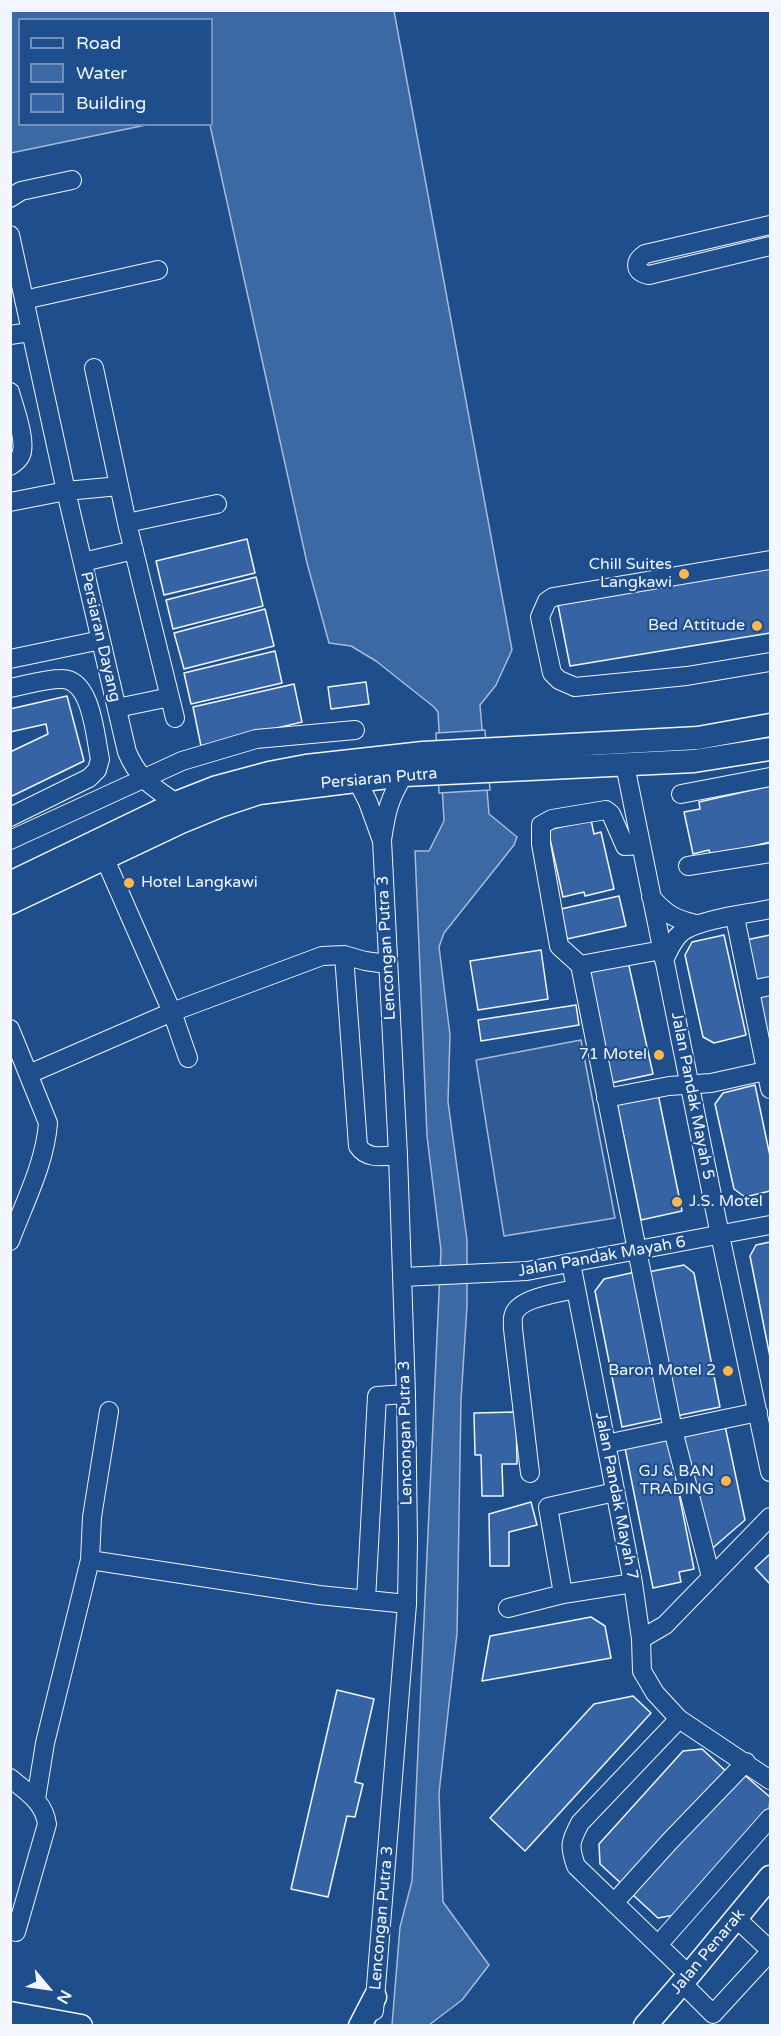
<!DOCTYPE html>
<style>
body{margin:0}
#map{position:relative;width:781px;height:2036px;overflow:hidden;background:#1f4e8c;font-family:"Varela Round",sans-serif}
canvas{display:block}
.frame{position:absolute;inset:0;border:12px solid #f2f6ff;pointer-events:none}
.legend{position:absolute;left:18px;top:18px;width:195px;height:108px;box-sizing:border-box;background:#1f4e8c;border:2px solid #7391ba;margin:0;padding:8px 10px;list-style:none;font-size:18px;color:#f2f6ff}
.legend li{display:flex;align-items:center;gap:12px;height:30px}
.legend b{width:30px;border:2px solid #7391ba}
.north{position:absolute;left:18px;top:1958px;width:60px;height:60px;-webkit-text-stroke:4px #1f4e8c;paint-order:stroke;rotate:119deg;font-size:16px;font-weight:700;line-height:24px;text-align:center;color:#f2f6ff}
.north::after{content:'';display:block;margin:auto;width:21px;height:27px;background:#f2f6ff;clip-path:polygon(50% 0,100% 100%,50% 72%,0 100%)}
</style>
<div id="map">
<canvas width="781" height="2036"></canvas>
<div class="frame"></div>
<ul class="legend">
<li><b style="height:8px;background:#1f4e8c"></b>Road</li>
<li><b style="height:16px;background:#3b69a3"></b>Water</li>
<li><b style="height:16px;background:#3563a3"></b>Building</li>
</ul>
<div class="north">N</div>
</div>
<script>
const ctx = document.querySelector('canvas').getContext('2d');
ctx.lineJoin = 'round';
function fillPath(path, color) { ctx.fillStyle = color; ctx.fill(path, 'evenodd'); }
function strokePath(path, color, width, dash) { ctx.strokeStyle = color; ctx.lineWidth = width; ctx.lineCap = dash ? 'butt' : 'round'; ctx.setLineDash(dash || []); ctx.stroke(path); }
function drawText(font, color, halo, rows, align = 'center') {
  ctx.font = font + ' "Varela Round",sans-serif'; ctx.lineWidth = 4.5; ctx.setLineDash([]); ctx.textBaseline = 'middle'; ctx.strokeStyle = halo; ctx.fillStyle = color; for (const [text, x, y, turn = 0] of rows) {
    ctx.save(); ctx.translate(x, y); ctx.rotate((+turn || 0) * Math.PI / 180); ctx.textAlign = isNaN(turn) ? turn : align; if (halo) ctx.strokeText(text, 0, 0); ctx.fillText(text, 0, 0); ctx.restore();
  }
}
const parking = new Path2D(`
 M 581,1040 L 615,1218 L 504,1236 L 476,1060 Z`);
fillPath(parking, '#305b95');
strokePath(parking, '#a8bbd7', 1.5);
const water = new Path2D(`
 M 10,11 L 394,11 L 512,650 L 496,685 L 480,705 L 489,814 L 517,837 L 514,845 L 444,933 L 439,947 L 450,1035 L 448,1102 L 467,1240 L 467,1306 L 461,1400 L 457,1633 L 439,1793 L 443,1902 L 489,1965 L 462,2000 L 429,2025 L 392,2025 L 400,1927 L 412,1881 L 441,1250 L 427,1136 L 415,851 L 429,851 L 444,821 L 438,712 L 434,707 L 376,661 L 351,646 L 329,643 L 307,563 L 210,125 L 212,124 L 212,20 L 20,20 L 20,124 L 146,125 L 11,153 Z`);
fillPath(water, '#3b69a3');
strokePath(water, '#a8bbd7', 1.5);
const pier = new Path2D(`
 M 485,730 L 490,790 L 439,793 L 436,733 Z`);
fillPath(pier, '#1f4e8c');
strokePath(pier, '#a8bbd7', 1.5);
const building = new Path2D(`
 M 247,539 L 255,573 L 164,595 L 156,561 Z
 M 770,567 L 770,633 L 570,666 L 558,605 Z
 M 256,577 L 263,606 L 173,629 L 166,600 Z
 M 265,609 L 274,646 L 184,669 L 174,633 Z
 M 275,651 L 282,683 L 191,704 L 184,673 Z
 M 366,682 L 369,704 L 331,709 L 328,687 Z
 M 294,684 L 302,722 L 201,746 L 193,707 Z
 M 67,696 L 84,761 L 10,797 L 10,752 L 48,734 L 46,724 L 10,732 L 10,709 Z
 M 770,786 L 770,842 L 711,856 L 709,850 L 693,854 L 684,812 L 700,809 L 699,802 Z
 M 591,820 L 594,834 L 601,832 L 614,889 L 585,896 L 584,892 L 563,897 L 548,830 Z
 M 619,896 L 626,926 L 567,939 L 561,909 Z
 M 724,935 L 746,1035 L 714,1043 L 703,1037 L 685,955 L 692,942 Z
 M 770,935 L 770,979 L 754,983 L 746,940 Z
 M 541,950 L 548,999 L 478,1010 L 470,961 Z
 M 627,957 L 653,1074 L 611,1083 L 585,967 Z
 M 770,993 L 770,1037 L 767,1038 L 759,995 Z
 M 576,1005 L 579,1025 L 481,1041 L 478,1020 Z
 M 755,1085 L 770,1156 L 770,1191 L 745,1197 L 734,1189 L 715,1104 L 723,1093 Z
 M 657,1089 L 682,1211 L 641,1220 L 616,1098 Z
 M 770,1242 L 770,1357 L 750,1256 L 756,1245 Z
 M 684,1265 L 694,1273 L 720,1407 L 676,1416 L 648,1272 Z
 M 635,1272 L 664,1418 L 622,1427 L 595,1291 L 604,1279 Z
 M 516,1412 L 517,1464 L 502,1464 L 503,1496 L 482,1496 L 481,1455 L 475,1455 L 474,1413 Z
 M 724,1421 L 745,1520 L 707,1553 L 681,1431 Z
 M 667,1434 L 694,1569 L 679,1572 L 681,1582 L 653,1588 L 624,1443 Z
 M 531,1502 L 537,1525 L 509,1532 L 509,1566 L 490,1566 L 489,1514 Z
 M 770,1554 L 770,1584 L 755,1568 Z
 M 591,1617 L 605,1626 L 611,1658 L 482,1681 L 490,1636 Z
 M 337,1690 L 374,1699 L 355,1782 L 363,1784 L 355,1817 L 347,1816 L 328,1897 L 291,1889 Z
 M 633,1696 L 651,1713 L 525,1851 L 490,1818 L 594,1704 Z
 M 702,1749 L 729,1774 L 626,1888 L 600,1864 L 599,1844 L 683,1751 Z
 M 741,1772 L 770,1797 L 769,1814 L 680,1914 L 658,1918 L 633,1895 Z`);
fillPath(building, '#3563a3');
strokePath(building, '#f2f6ff', 1.5);
const minor = new Path2D(`
 M 10,198 L 21,191 L 72,180
 M 770,225 L 645,254 C 633,262 635,273 649,275 L 770,246
 M 10,235 L 66,491 L 127,752 C 139,780 152,786 176,803
 M 24,300 L 158,270
 M 10,335 L 30,332
 M 94,368 L 127,523 L 175,718
 M 10,392 C 14,407 27,441 21,455 C 19,460 15,463 10,466
 M 10,502 L 66,491 L 119,486
 M 127,523 L 217,504
 M 770,560 L 553,597 L 547,601 L 540,617 L 552,673 L 559,680 L 575,687 L 687,676 L 770,662
 M 83,562 L 134,550
 M 10,659 L 101,640
 M 10,688 C 27,685 44,679 61,679 C 92,678 95,737 100,759 L 97,770 L 89,778 L 10,817
 M 117,708 L 170,697
 M 625,765 L 720,1235 L 770,1472
 M 357,780 L 368,802 L 381,838
 M 681,794 L 770,777
 M 10,840 L 182,761 L 256,739 L 355,730
 M 641,845 L 625,846 L 611,814 L 606,810 L 552,819 L 541,825 L 541,844 L 559,946 L 580,965 L 673,1430 L 711,1577
 M 105,859 L 172,1012 L 188,1058
 M 688,866 L 770,853
 M 651,897 C 666,914 674,919 696,924
 M 735,917 L 770,1089
 M 344,955 L 358,1146 C 367,1160 384,1156 398,1155
 M 664,960 C 669,950 673,939 682,932 C 700,919 748,914 770,909
 M 580,965 L 662,950
 M 751,990 L 770,986
 M 10,1029 L 48,1123 C 45,1164 24,1203 10,1241
 M 29,1074 L 172,1012 L 322,956 L 344,955 L 365,961 L 387,964
 M 606,1098 L 669,1086 L 711,1083 L 770,1070
 M 571,1263 L 633,1583 L 641,1639 L 642,1671 L 655,1693 L 679,1719 L 580,1823 C 570,1842 569,1846 576,1866 L 689,1975
 M 403,1277 L 527,1271 L 770,1225
 M 606,1444 L 758,1412
 M 530,1473 L 513,1329 C 513,1324 512,1318 514,1314 C 519,1298 561,1292 576,1289
 M 90,1560 L 319,1595 L 407,1604
 M 563,1594 L 548,1507 L 615,1492
 M 366,1600 L 377,1396 L 406,1394
 M 508,1608 L 563,1594 L 633,1583
 M 641,1639 L 665,1625 L 770,1517
 M 679,1719 L 770,1780
 M 10,1778 C 27,1792 44,1802 47,1824 L 16,1932
 M 36,1799 L 45,1743 L 90,1560 L 92,1517 L 109,1411
 M 614,1903 L 670,1841 L 746,1762
 M 736,1918 L 770,1950
 M 658,1945 L 770,1818
 M 682,1983 L 713,2014 L 770,1952
 M 374,2011 L 407,1604 L 408,1540 L 406,1394 L 398,1155 L 382,840 C 386,813 389,798 404,775`);
const major = new Path2D(`
 M 10,883 L 176,803 L 217,787 L 269,773 L 306,766 L 423,753 L 698,738 L 770,725
 M 10,903 L 181,822 L 220,806 L 259,793 L 404,775 L 694,761 L 770,749
 M 10,2013 L 81,2026
 M 360,2026 L 375,1997
 M 645,2026 L 689,1975 L 770,1877`);
strokePath(minor, '#f2f6ff', 20);
strokePath(major, '#f2f6ff', 25);
strokePath(minor, '#1f4e8c', 18);
strokePath(major, '#1f4e8c', 22);
for (const [x, y, r, color] of [
 [684,574,6,"#ffb74d"],
 [757,626,6,"#ffb74d"],
 [129,883,6,"#ffb74d"],
 [659,1055,6,"#ffb74d"],
 [677,1202,6,"#ffb74d"],
 [728,1371,6,"#ffb74d"],
 [726,1481,6,"#ffb74d"]
]) { const dot = new Path2D(); dot.arc(x, y, r, 0, 2 * Math.PI); ctx.fillStyle = color; ctx.fill(dot); strokePath(dot, '#1f4e8c', 2); }
drawText('16px', '#f2f6ff', '#1f4e8c', [
 ["Chill Suites",672,565],
 ["Langkawi",672,583],
 ["Bed Attitude",745,626],
 ["Hotel Langkawi",141,883,"left"],
 ["71 Motel",647,1055],
 ["J.S. Motel",689,1202,"left"],
 ["Baron Motel 2",716,1371],
 ["GJ & BAN",714,1472],
 ["TRADING",714,1490]
], 'right');
drawText('16px', '#f2f6ff', '#1f4e8c', [
 ["Persiaran Dayang",100,637,77],
 ["Persiaran Putra",379,779,-5],
 ["Lencongan Putra 3",387,948,-93],
 ["Jalan Pandak Mayah 5",692,1096,79],
 ["Jalan Pandak Mayah 6",602,1257,-10],
 ["Lencongan Putra 3",406,1433,-91],
 ["Jalan Pandak Mayah 7",616,1496,79],
 ["Lencongan Putra 3",382,1918,-85],
 ["Jalan Penarak",708,1952,-50]
]);
</script>
